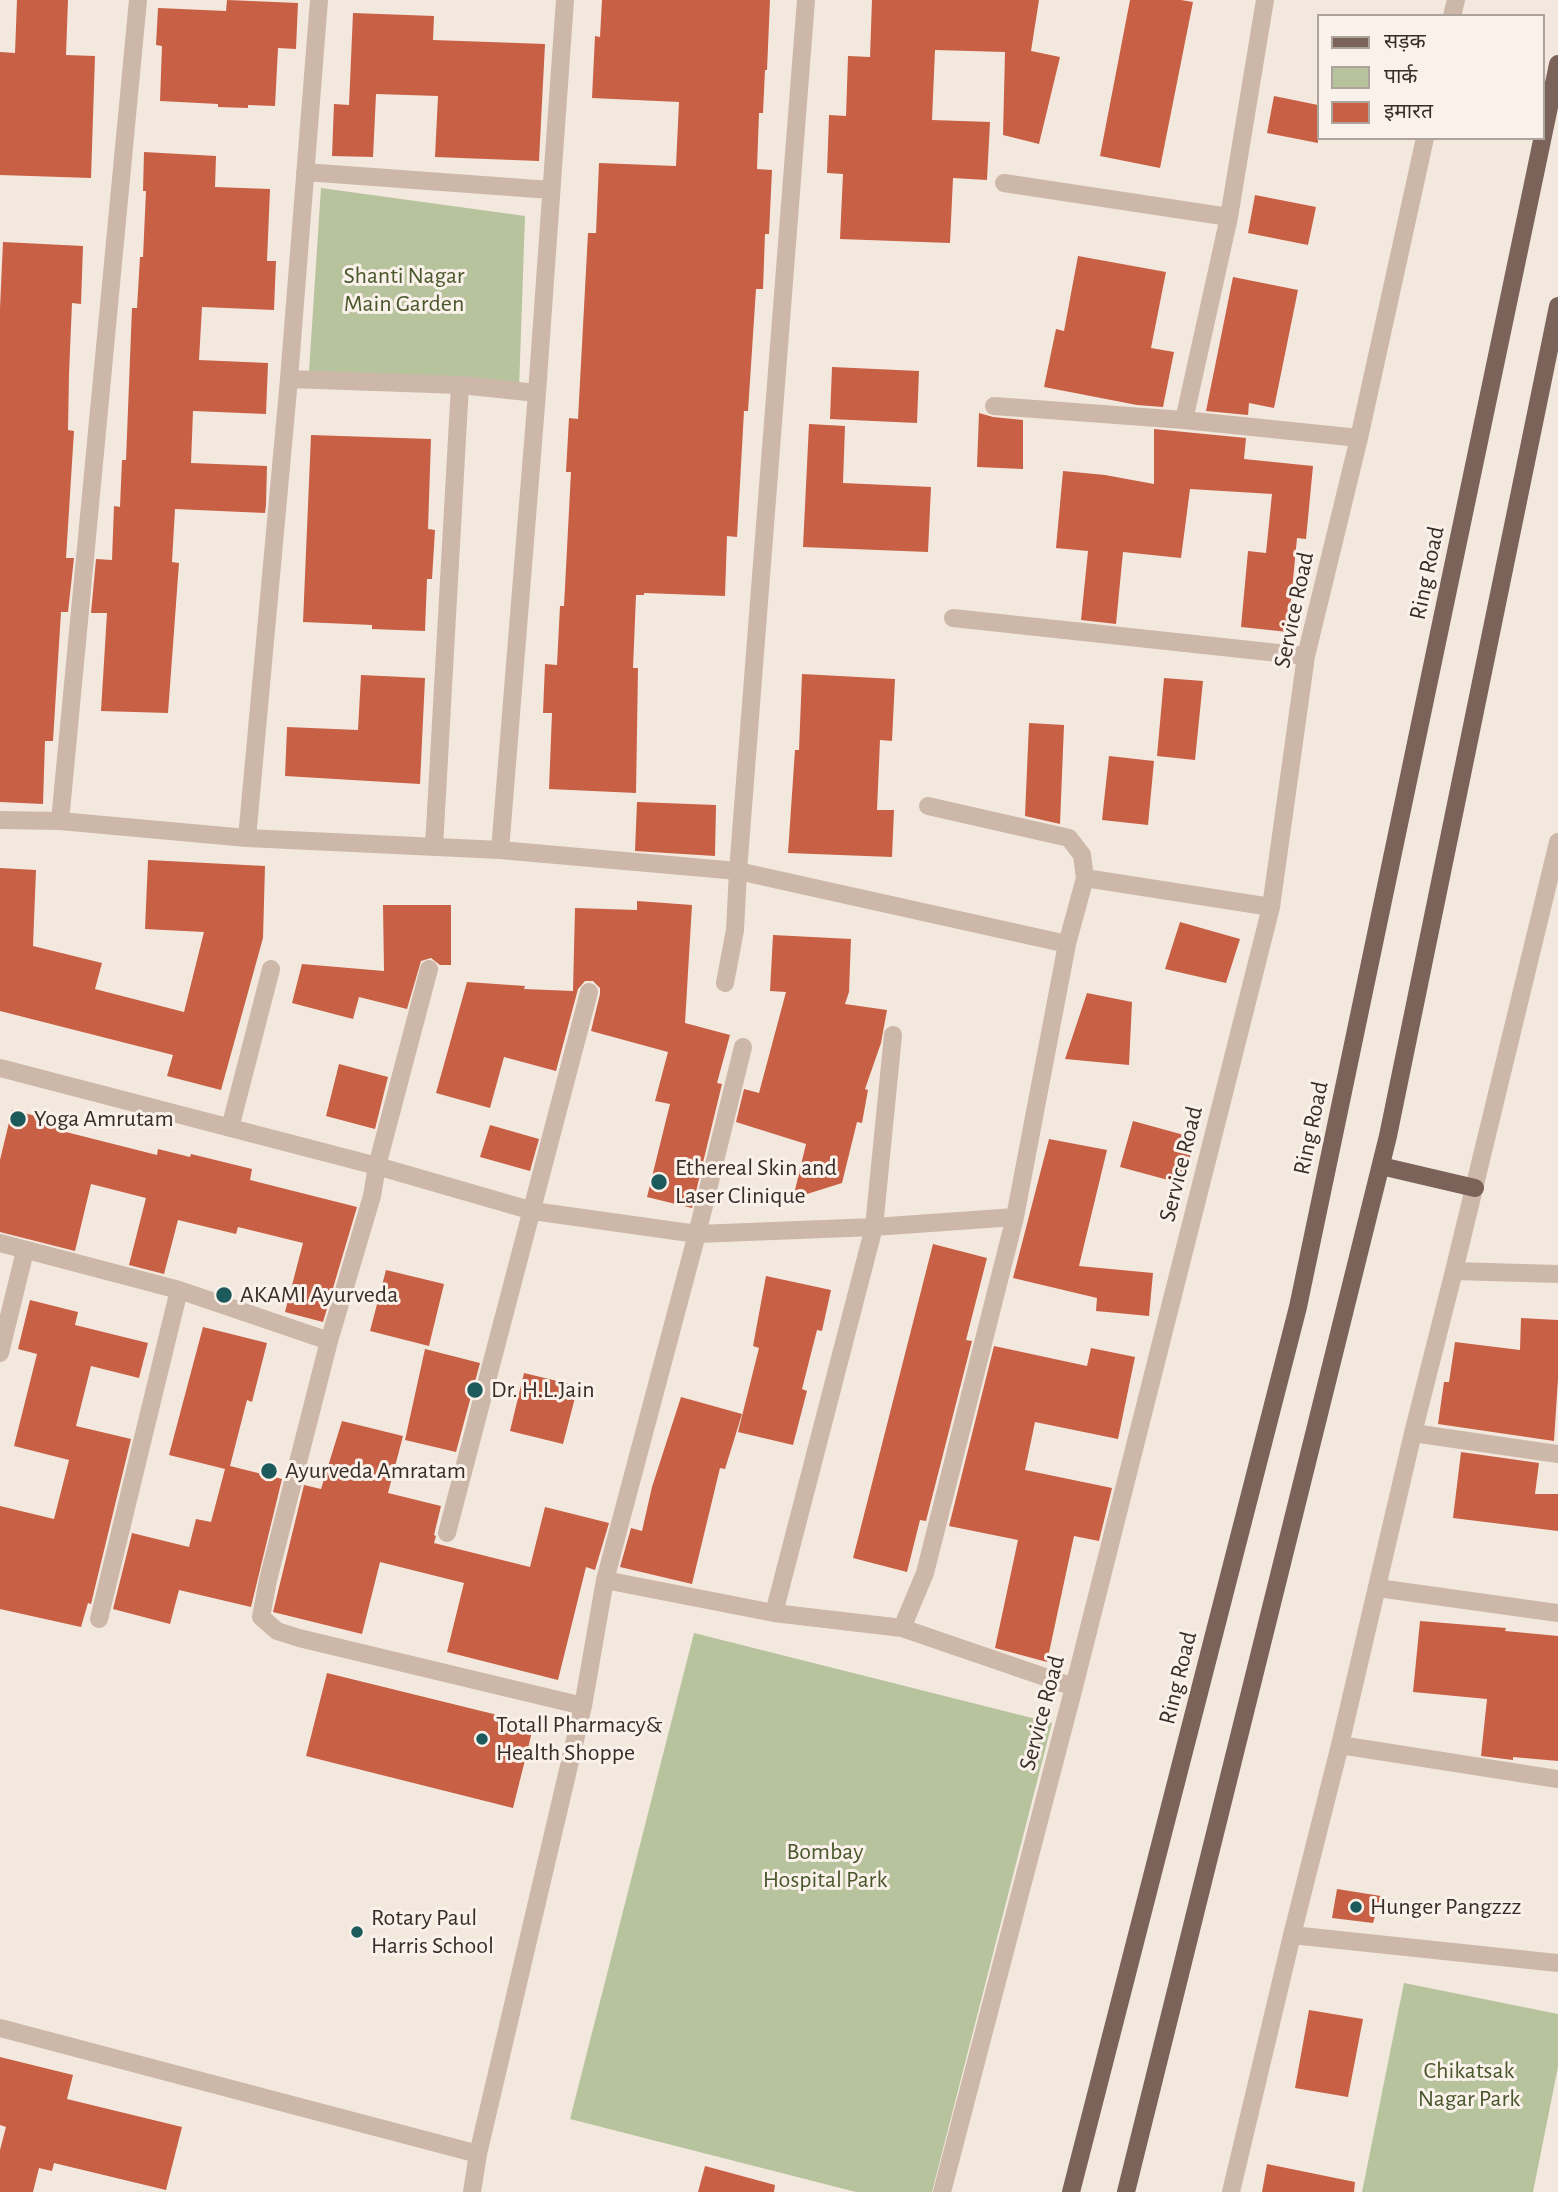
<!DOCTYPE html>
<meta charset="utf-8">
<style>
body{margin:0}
#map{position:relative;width:1558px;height:2192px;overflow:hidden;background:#f3e8dd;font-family:"Alegreya Sans","Noto Sans Devanagari",sans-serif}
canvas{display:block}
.legend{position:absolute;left:1317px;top:14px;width:228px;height:126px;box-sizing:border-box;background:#faf2ea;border:2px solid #ada39d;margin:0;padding:9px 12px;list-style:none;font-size:21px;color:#392d29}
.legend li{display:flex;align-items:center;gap:14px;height:35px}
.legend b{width:35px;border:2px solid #ada39d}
</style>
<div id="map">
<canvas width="1558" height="2192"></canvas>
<ul class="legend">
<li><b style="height:9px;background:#7b635a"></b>सड़क</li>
<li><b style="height:19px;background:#b7c39d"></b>पार्क</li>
<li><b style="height:19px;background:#c86046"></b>इमारत</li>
</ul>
</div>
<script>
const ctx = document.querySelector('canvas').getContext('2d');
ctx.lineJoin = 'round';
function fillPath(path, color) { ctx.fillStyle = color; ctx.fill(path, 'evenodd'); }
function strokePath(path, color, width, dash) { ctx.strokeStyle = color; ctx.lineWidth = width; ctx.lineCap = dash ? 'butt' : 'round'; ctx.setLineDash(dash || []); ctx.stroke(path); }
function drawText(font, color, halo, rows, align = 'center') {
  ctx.font = font + ' "Alegreya Sans",sans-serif'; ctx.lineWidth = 6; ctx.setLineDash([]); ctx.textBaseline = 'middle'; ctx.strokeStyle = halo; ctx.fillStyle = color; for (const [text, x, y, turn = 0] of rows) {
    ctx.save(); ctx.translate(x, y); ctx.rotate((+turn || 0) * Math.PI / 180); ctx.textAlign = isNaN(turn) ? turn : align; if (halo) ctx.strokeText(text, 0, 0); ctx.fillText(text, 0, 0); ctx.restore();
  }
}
fillPath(new Path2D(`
 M 321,188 L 525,216 L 519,390 L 309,371 Z
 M 694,1633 L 1052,1723 L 932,2192 L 856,2192 L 570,2119 Z
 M 1404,1983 L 1558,2014 L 1558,2067 L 1533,2192 L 1362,2192 Z`), '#b7c39d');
fillPath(new Path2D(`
 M 17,0 L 68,0 L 66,55 L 95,56 L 91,178 L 0,175 L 0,52 L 15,53 Z
 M 227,0 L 298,3 L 296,49 L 278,48 L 275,106 L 248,105 L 248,108 L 218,107 L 218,104 L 160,101 L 162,46 L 156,45 L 158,8 L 226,11 Z
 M 602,0 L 770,0 L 767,70 L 765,70 L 763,113 L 759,113 L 757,169 L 772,170 L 769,234 L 765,234 L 763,289 L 756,289 L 748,411 L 744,411 L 737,537 L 727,536 L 725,596 L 644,593 L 644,595 L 636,595 L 633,668 L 638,668 L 636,793 L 549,789 L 552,713 L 543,713 L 545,664 L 557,665 L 560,606 L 564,606 L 571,472 L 566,472 L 569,418 L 578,419 L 588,233 L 596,233 L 599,163 L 676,166 L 679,102 L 592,98 L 595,36 L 600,37 Z
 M 872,0 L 1039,0 L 1031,51 L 1060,57 L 1039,144 L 1003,135 L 1005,52 L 935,50 L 932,120 L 990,122 L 987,180 L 953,178 L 950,243 L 840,239 L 843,174 L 827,173 L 829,115 L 846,116 L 848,56 L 870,57 Z
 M 1130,0 L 1181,0 L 1193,2 L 1160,168 L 1100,156 Z
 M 353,13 L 434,16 L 433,40 L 545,44 L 539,161 L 435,157 L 438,96 L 376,94 L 373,157 L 332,156 L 334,104 L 349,105 Z
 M 1274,96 L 1318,105 L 1318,143 L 1267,133 Z
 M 144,152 L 216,156 L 215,187 L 270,189 L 267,261 L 276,261 L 274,310 L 202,307 L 199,360 L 268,363 L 266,414 L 193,411 L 191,463 L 267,466 L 266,505 L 265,513 L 175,509 L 172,562 L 179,563 L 168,713 L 101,711 L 107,613 L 91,613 L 96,559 L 112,560 L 114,506 L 120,507 L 122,460 L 126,460 L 132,308 L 137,308 L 140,257 L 143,257 L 146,191 L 143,191 Z
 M 1255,195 L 1316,207 L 1308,245 L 1248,233 Z
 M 3,242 L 83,246 L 81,304 L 72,303 L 69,374 L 68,430 L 74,431 L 66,558 L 74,558 L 68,612 L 61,612 L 53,741 L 45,741 L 43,804 L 0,802 L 0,308 Z
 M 1078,256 L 1166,272 L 1151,348 L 1174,352 L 1163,407 L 1137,405 L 1044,387 L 1056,329 L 1064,331 Z
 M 1233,277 L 1298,290 L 1274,408 L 1249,403 L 1248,415 L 1206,411 Z
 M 832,367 L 919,371 L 917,423 L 830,419 Z
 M 979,413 L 993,417 L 1023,420 L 1023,469 L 977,467 Z
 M 809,424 L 845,426 L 843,483 L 931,487 L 928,552 L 803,547 Z
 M 1154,429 L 1246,438 L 1244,459 L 1313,466 L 1306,539 L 1297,538 L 1288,632 L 1241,627 L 1248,551 L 1266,553 L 1272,494 L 1190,489 L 1181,558 L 1123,552 L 1116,624 L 1081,620 L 1088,551 L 1056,548 L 1063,471 L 1105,475 L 1154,484 Z
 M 311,435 L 431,439 L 428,529 L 435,530 L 432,579 L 427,579 L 425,631 L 372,629 L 372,625 L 303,622 Z
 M 802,674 L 895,679 L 892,741 L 880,740 L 877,810 L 894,810 L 892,857 L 788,853 L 795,750 L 799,750 Z
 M 361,675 L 425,678 L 420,784 L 285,776 L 287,727 L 358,730 Z
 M 1164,678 L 1203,681 L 1195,760 L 1157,756 Z
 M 1029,723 L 1064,725 L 1060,824 L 1025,816 Z
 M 1109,756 L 1154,761 L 1148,825 L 1102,820 Z
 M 637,802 L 716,805 L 715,856 L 635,851 Z
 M 148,860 L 265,866 L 263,938 L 221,1090 L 167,1076 L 173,1055 L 0,1011 L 0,868 L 36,870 L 33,946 L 102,963 L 95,989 L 184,1012 L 204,932 L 145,929 Z
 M 637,901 L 692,905 L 685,1023 L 730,1035 L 717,1083 L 722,1084 L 692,1208 L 647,1197 L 670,1104 L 655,1101 L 668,1052 L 591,1031 L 600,994 L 600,988 L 593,981 L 585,981 L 578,989 L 556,1071 L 504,1057 L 490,1108 L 436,1093 L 467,982 L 525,986 L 524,989 L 573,991 L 575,908 L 637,910 Z
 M 383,905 L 451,905 L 451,965 L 440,965 L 431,958 L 421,961 L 407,1009 L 359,997 L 353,1019 L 292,1003 L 302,964 L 384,971 Z
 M 1180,922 L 1240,939 L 1226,983 L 1165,969 Z
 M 773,935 L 851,939 L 849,992 L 845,1004 L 887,1010 L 881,1043 L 865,1089 L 868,1090 L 862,1123 L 857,1122 L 842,1183 L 807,1194 L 795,1190 L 806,1144 L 736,1122 L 744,1089 L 759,1093 L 786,992 L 770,991 Z
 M 1087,993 L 1132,1002 L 1129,1065 L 1065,1059 Z
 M 339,1064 L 388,1077 L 375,1129 L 326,1116 Z
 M 12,1110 L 64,1123 L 62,1131 L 157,1155 L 158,1149 L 190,1157 L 191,1154 L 252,1169 L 250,1180 L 357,1207 L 323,1322 L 285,1312 L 303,1243 L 238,1227 L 236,1234 L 178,1220 L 164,1274 L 129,1265 L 146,1198 L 91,1184 L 75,1251 L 0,1232 L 0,1160 Z
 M 1133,1121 L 1195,1138 L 1183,1184 L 1120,1167 Z
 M 490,1125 L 539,1139 L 530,1171 L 480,1157 Z
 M 1049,1139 L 1107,1150 L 1079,1266 L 1153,1273 L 1149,1316 L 1096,1311 L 1097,1298 L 1013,1278 Z
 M 933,1244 L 987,1258 L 966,1340 L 972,1341 L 926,1521 L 920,1520 L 907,1572 L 853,1558 Z
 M 386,1270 L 444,1284 L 429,1346 L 370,1331 Z
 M 766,1276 L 831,1290 L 822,1331 L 817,1330 L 802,1389 L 807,1391 L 793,1445 L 738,1432 L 759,1348 L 753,1346 Z
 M 30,1300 L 78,1312 L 75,1325 L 148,1343 L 139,1378 L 91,1366 L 76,1426 L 131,1439 L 91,1604 L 88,1603 L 81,1627 L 0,1609 L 0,1506 L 54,1519 L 69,1460 L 14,1446 L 37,1354 L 18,1349 Z
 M 1521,1318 L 1558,1320 L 1558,1379 L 1554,1441 L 1438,1424 L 1444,1382 L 1449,1382 L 1455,1342 L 1520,1350 Z
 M 203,1327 L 267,1343 L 252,1402 L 247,1400 L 230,1466 L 282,1479 L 251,1607 L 179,1590 L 170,1624 L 113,1609 L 132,1533 L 189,1547 L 196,1519 L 211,1522 L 225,1469 L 169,1455 Z
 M 994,1346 L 1087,1366 L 1091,1348 L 1135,1357 L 1118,1439 L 1035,1422 L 1025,1470 L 1112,1488 L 1099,1541 L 1074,1536 L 1047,1662 L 995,1648 L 1018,1540 L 949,1526 Z
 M 425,1349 L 480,1363 L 456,1452 L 405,1440 Z
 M 524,1373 L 578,1386 L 563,1444 L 510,1431 Z
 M 681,1397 L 742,1414 L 725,1469 L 720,1468 L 692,1584 L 620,1567 L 631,1528 L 642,1531 L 652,1487 Z
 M 342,1421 L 403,1436 L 388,1493 L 441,1506 L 434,1535 L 436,1536 L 434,1543 L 530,1567 L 545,1507 L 609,1523 L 595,1570 L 586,1567 L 558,1680 L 447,1652 L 464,1583 L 380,1562 L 362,1634 L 273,1612 L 304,1485 L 321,1489 Z
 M 1461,1452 L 1539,1463 L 1535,1494 L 1558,1494 L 1558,1531 L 1453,1518 Z
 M 1420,1621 L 1506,1628 L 1505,1631 L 1558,1636 L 1558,1761 L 1513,1757 L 1513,1760 L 1481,1756 L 1487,1699 L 1413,1692 Z
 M 327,1673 L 534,1724 L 513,1808 L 306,1756 Z
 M 1337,1889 L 1381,1896 L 1373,1923 L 1332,1918 Z
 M 1309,2010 L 1363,2019 L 1348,2097 L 1295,2088 Z
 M 0,2057 L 73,2075 L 67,2099 L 182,2127 L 166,2190 L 54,2163 L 52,2171 L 39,2168 L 33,2192 L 0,2192 L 0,2150 L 6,2127 L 0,2125 Z
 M 1267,2164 L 1355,2182 L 1354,2192 L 1262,2192 Z
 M 705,2166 L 775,2185 L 774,2192 L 698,2192 Z`), '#c86046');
strokePath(new Path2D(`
 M 1265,0 L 1229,217 L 1184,420 L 1359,438
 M 1452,16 L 1456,0
 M 305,172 L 551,190
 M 1004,183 L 1229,217
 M 289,379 L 460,385 L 434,847
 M 460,385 L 537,393
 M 994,406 L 1184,420
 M 953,618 L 1306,656
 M 928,806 L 1069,838 L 1082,855 L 1085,878
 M 0,820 L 60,821 L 247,838 L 500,850 L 738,871 L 1067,944
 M 60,821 L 138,0
 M 247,838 L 289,379 L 319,0
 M 500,850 L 537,393 L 565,0
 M 429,969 L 377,1166 L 372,1196 L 329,1341 L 268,1580 L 261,1617 L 277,1631 L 299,1638 L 583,1706
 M 725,983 L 735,930 L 738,871 L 806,0
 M 0,1068 L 377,1166 L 533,1211 L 697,1234 L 743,1047
 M 230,1128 L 271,969
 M 0,1243 L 179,1290 L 329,1341
 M 1454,1271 L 1558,1274
 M 0,1353 L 25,1251
 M 1413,1433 L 1558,1454
 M 447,1533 L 589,992
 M 605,1580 L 774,1613 L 902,1628 L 1074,1687
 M 1378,1588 L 1558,1613
 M 774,1613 L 874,1227 L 893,1035
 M 99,1619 L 179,1290
 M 902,1628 L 925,1573 L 1015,1217
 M 1340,1745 L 1558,1779
 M 1292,1935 L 1558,1963
 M 0,2028 L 478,2154
 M 472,2192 L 478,2154 L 583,1706 L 605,1580 L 697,1234 L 874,1227 L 1015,1217 L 1067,944 L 1085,878 L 1271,907
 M 942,2192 L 1074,1687 L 1271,907 L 1306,656 L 1359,438 L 1425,138
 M 1231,2192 L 1292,1935 L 1340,1745 L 1413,1433 L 1454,1271 L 1558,842`), '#ccb7a9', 18);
strokePath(new Path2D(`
 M 1381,1166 L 1475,1188
 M 1071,2192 L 1298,1307 L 1558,64
 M 1126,2192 L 1388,1136 L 1558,306`), '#7b635a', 18);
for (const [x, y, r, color] of [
 [18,1119,9,"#1d5a5b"],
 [659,1182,9,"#1d5a5b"],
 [224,1295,9,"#1d5a5b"],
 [475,1390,9,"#1d5a5b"],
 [269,1471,9,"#1d5a5b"],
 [482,1739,7,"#1d5a5b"],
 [1356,1907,7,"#1d5a5b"],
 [357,1932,7,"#1d5a5b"]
]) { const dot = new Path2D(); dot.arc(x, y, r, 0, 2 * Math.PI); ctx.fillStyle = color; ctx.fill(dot); strokePath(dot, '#faf2ea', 2.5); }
drawText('24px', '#49572c', '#faf2ea', [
 ["Shanti Nagar",404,276],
 ["Main Garden",404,304],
 ["Bombay",825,1852],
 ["Hospital Park",825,1880],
 ["Chikatsak",1469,2071],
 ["Nagar Park",1469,2099]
]);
drawText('24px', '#392d29', '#faf2ea', [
 ["Ring Road",1427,573,-78],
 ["Service Road",1294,610,-78],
 ["Ring Road",1311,1128,-78],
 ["Service Road",1181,1164,-76],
 ["Ring Road",1178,1678,-76],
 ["Service Road",1042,1713,-75]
]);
drawText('24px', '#392d29', '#faf2ea', [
 ["Yoga Amrutam",34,1119],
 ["Ethereal Skin and",675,1168],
 ["Laser Clinique",675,1196],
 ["AKAMI Ayurveda",240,1295],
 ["Dr. H.L.Jain",491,1390],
 ["Ayurveda Amratam",285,1471],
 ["Totall Pharmacy&",496,1725],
 ["Health Shoppe",496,1753],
 ["Hunger Pangzzz",1370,1907],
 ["Rotary Paul",371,1918],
 ["Harris School",371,1946]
], 'left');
</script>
